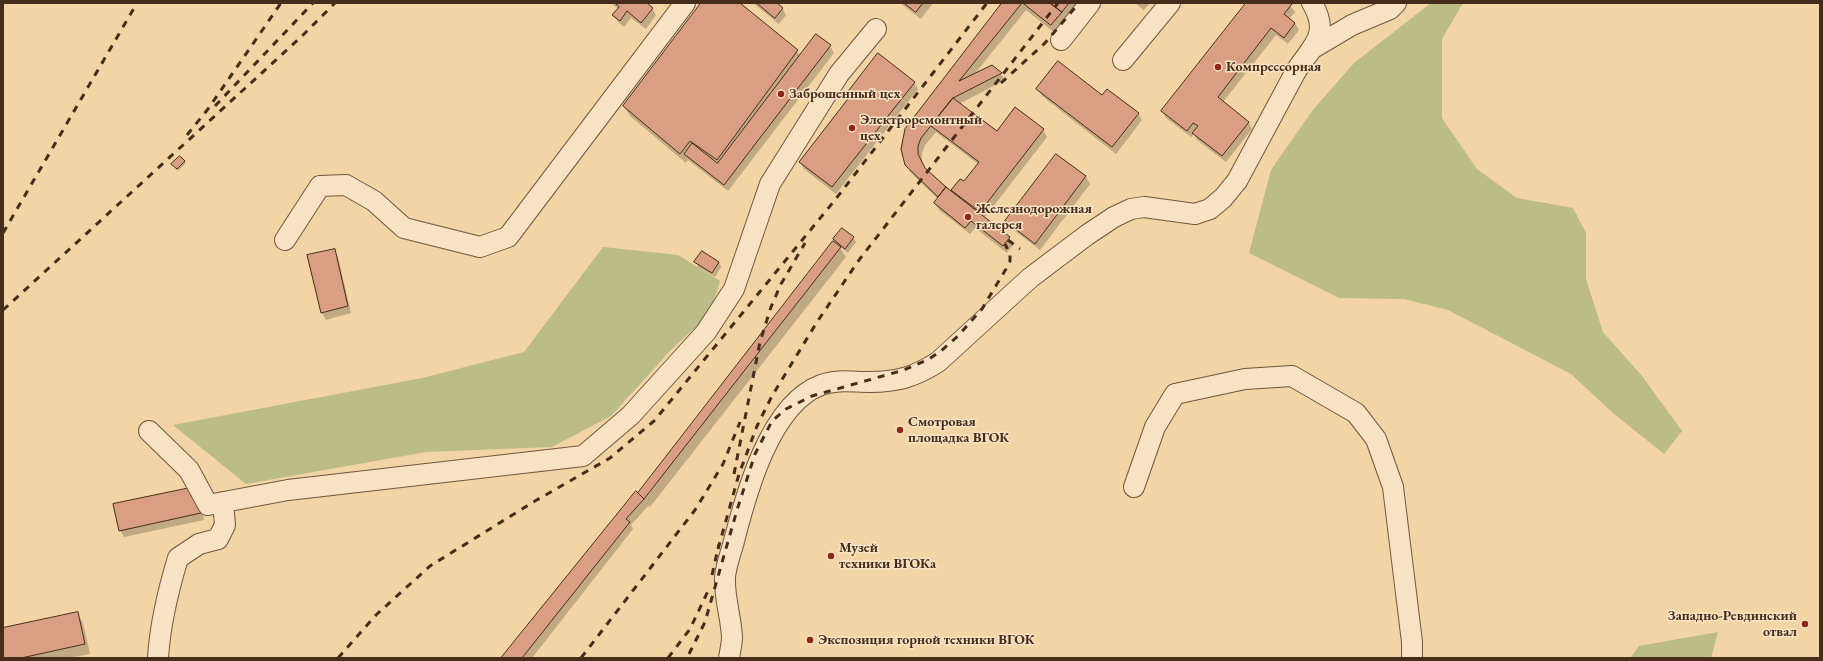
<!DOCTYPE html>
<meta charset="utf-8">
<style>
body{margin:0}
#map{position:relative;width:1823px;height:661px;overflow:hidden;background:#f2d4a5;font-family:"EB Garamond",serif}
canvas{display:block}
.frame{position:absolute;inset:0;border:4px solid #452c1b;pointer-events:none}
</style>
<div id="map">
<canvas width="1823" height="661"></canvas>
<div class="frame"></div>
</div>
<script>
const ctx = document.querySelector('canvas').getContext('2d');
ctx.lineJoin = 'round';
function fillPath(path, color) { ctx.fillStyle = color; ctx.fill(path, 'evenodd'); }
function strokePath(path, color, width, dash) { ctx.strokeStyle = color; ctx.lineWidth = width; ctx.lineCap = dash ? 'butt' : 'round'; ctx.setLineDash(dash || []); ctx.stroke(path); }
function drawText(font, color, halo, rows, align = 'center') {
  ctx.font = font + ' "EB Garamond",serif'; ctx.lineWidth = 3; ctx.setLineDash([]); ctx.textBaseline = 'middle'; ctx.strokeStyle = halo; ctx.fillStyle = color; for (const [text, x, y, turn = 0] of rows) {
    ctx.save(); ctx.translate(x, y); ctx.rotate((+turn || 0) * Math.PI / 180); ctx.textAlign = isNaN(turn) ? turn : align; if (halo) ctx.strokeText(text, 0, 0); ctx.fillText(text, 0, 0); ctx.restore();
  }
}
fillPath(new Path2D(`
 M 1431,3 L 1463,3 L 1442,39 L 1442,118 L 1477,169 L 1517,198 L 1573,208 L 1586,233 L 1586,279 L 1603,332 L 1642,376 L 1682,431 L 1664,454 L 1613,413 L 1571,374 L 1448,310 L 1404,299 L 1339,298 L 1249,253 L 1271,170 L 1312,111 L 1354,63 Z
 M 603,247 L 678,255 L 720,281 L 710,313 L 670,351 L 611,416 L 552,447 L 426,452 L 246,484 L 173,425 L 422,378 L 524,352 Z
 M 1718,632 L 1711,658 L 1630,658 L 1639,646 Z`), '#bbbc86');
fillPath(new Path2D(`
 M 611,3 L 649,3 L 647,4 L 652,8 L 656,15 L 646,29 L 631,18 L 624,27 L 618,22 L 613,15 L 618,9 Z
 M 702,3 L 738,3 L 797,51 L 800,56 L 830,46 L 834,53 L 728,191 L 688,160 L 686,163 L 630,116 L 624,106 Z
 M 753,3 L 776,3 L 782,8 L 786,15 L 779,24 Z
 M 900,3 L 933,3 L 921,19 Z
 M 1003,3 L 1079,3 L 1056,34 L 1026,10 L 973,76 L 992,66 L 1001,74 L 1005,80 L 959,104 L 997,133 L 1043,130 L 1047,137 L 985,217 L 1009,238 L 1013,245 L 1007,253 L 975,228 L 970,234 L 939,210 L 935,203 L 938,199 L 910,172 L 906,164 L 902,149 ZM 936,132 L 978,164 L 964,183 L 960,180 L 952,191 L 926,170 L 922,162 L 922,154 L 925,145 Z
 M 1135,3 L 1150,3 L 1144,10 Z
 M 1247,3 L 1288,3 L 1295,12 L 1289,19 L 1295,23 L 1299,30 L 1288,44 L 1276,35 L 1223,102 L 1248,122 L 1252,129 L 1226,162 L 1197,140 L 1194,134 L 1191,137 L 1166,118 L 1162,111 Z
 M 914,82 L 918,89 L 836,194 L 804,169 L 800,162 L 851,96 L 849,92 Z
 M 1038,89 L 1102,97 L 1138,113 L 1142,120 L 1116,154 L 1042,96 Z
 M 1056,155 L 1086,177 L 1090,184 L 1040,250 L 1011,228 L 1007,222 Z
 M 180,157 L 186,163 L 178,171 L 174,166 Z
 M 843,229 L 853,238 L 856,242 L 848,253 L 839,246 L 846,257 L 650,507 L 648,506 L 631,525 L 633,529 L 532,658 L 502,658 L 639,495 L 838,246 L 834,240 Z
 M 334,250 L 338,257 L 351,313 L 326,320 L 322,313 Z
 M 696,262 L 719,262 L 721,267 L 715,277 L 698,267 Z
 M 199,495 L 204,520 L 124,537 L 120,530 Z
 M 78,614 L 83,623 L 90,654 L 69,658 L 3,658 L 3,629 Z`), '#0003');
const building = new Path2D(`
 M 615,3 L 647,3 L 653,8 L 641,23 L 627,11 L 620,21 L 612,15 L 619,7 Z
 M 701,3 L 740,3 L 798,50 L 717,160 L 690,141 L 680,154 L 623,106 Z
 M 757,3 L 777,3 L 783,8 L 775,18 Z
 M 904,3 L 923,3 L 916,12 Z
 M 1002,3 L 1022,3 L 959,81 L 992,65 L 1002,73 L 953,98 L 921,138 L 918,146 L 918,154 L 925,168 L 946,187 L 938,197 L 905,165 L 901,149 L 905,129 Z
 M 1023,3 L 1050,3 L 1062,12 L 1051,25 Z
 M 1050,3 L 1069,3 L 1062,12 Z
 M 1246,3 L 1290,3 L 1292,4 L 1284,14 L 1295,23 L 1284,38 L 1271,28 L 1218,97 L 1249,122 L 1222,156 L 1192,133 L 1198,126 L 1193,123 L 1187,131 L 1161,111 Z
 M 816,34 L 831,45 L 724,185 L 684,154 L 692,143 L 717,163 Z
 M 878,53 L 915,82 L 832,187 L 799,162 L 851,95 L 848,92 Z
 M 1058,61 L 1102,95 L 1107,89 L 1139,113 L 1112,147 L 1036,89 Z
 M 953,98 L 997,131 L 1015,107 L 1044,129 L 980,212 L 951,190 L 960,179 L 964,181 L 979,162 L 931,126 Z
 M 1056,154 L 1086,176 L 1035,244 L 1005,221 Z
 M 180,156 L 185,161 L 177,169 L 171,164 Z
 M 946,187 L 1010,237 L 1003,246 L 971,221 L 965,228 L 934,203 Z
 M 842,228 L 854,237 L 845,249 L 833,239 Z
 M 833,241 L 841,247 L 644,499 L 638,493 Z
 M 335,249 L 348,306 L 321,313 L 307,255 Z
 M 702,251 L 719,262 L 712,273 L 694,262 Z
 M 195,487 L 201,513 L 119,531 L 113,504 Z
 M 636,491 L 644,499 L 626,519 L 630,522 L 522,658 L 501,658 Z
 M 78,612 L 85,644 L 21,658 L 3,658 L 3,628 Z`);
fillPath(building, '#da9f82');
strokePath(building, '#452c1b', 1);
const minor = new Path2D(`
 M 1061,40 L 1090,3
 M 1315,47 L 1352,25 L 1390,9 L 1396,3
 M 1123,60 L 1170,3
 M 285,240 L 320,186 L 346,185 L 374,201 L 404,228 L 480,247 L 508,237 L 685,3
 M 149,431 L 189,470 L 208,505 L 288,490 L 583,456 L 631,415 L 706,332 L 734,289 L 770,184 L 839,74 L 876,29
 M 1134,487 L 1155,427 L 1175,394 L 1245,379 L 1292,376 L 1356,413 L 1376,439 L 1393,487 L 1412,642 L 1412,658
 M 158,658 C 160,624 168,591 178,558 L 199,544 L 218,539 L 225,525 L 223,502
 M 729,658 C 730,651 732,644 732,637 C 731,617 724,597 725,577 C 726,565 731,553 734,541 C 746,494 770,404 821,385 C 837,379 853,382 869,382 C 898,382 914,377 938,362 L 1030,278 L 1087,235 L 1114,217 L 1131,209 L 1144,207 L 1195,214 L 1210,209 L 1223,198 L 1237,181 L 1296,71 C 1312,46 1331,35 1312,3`);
strokePath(minor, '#70563e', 22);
strokePath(minor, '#f7e3c4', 20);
strokePath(new Path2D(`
 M 1001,83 L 1045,43 L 1079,3
 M 215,106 L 313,3
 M 187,135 L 208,109 L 281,3
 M 3,233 L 137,3
 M 1008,240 L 1020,249
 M 3,310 L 301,37 L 335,3
 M 734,474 L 760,342 L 771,307 L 781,284 L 805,243
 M 718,549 L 739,474 L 757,426 L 772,396 L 817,322 L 859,260 L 1058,3
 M 712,575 L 719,544
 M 689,654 L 705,622 L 737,510 L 755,454 L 772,421 L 786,409 L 812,396 L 904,370 L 929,359 L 941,351 L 958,336 L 982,309 L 1006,269 L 1010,261 L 1010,254 L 1005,244
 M 338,658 L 376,615 L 430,566 L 535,501 L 610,458 L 654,421 L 835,200 L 987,3
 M 581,658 L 695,510 L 723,464 L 740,422
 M 668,658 L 690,629 L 708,591`), '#452c1b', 3, [7, 7]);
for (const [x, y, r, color] of [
 [1218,67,4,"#8f2418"],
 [781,94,4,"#8f2418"],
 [852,128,4,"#8f2418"],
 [968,217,4,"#8f2418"],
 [900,430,4,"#8f2418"],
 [831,556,4,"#8f2418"],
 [1805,624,4,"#8f2418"],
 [810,640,4,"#8f2418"]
]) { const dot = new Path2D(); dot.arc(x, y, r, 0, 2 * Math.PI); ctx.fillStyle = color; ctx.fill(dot); strokePath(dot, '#f7e3c4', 1.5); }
drawText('bold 14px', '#452c1b', '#f7e3c4', [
 ["Компрессорная",1226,67],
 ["Заброшенный цех",789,94],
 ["Электроремонтный",860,120],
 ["цех",860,136],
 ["Железнодорожная",976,209],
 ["галерея",976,225],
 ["Смотровая",908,422],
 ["площадка ВГОК",908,438],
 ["Музей",839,548],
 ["техники ВГОКа",839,564],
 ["Западно-Ревдинский",1797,616,"right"],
 ["отвал",1797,632,"right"],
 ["Экспозиция горной техники ВГОК",818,640]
], 'left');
</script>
